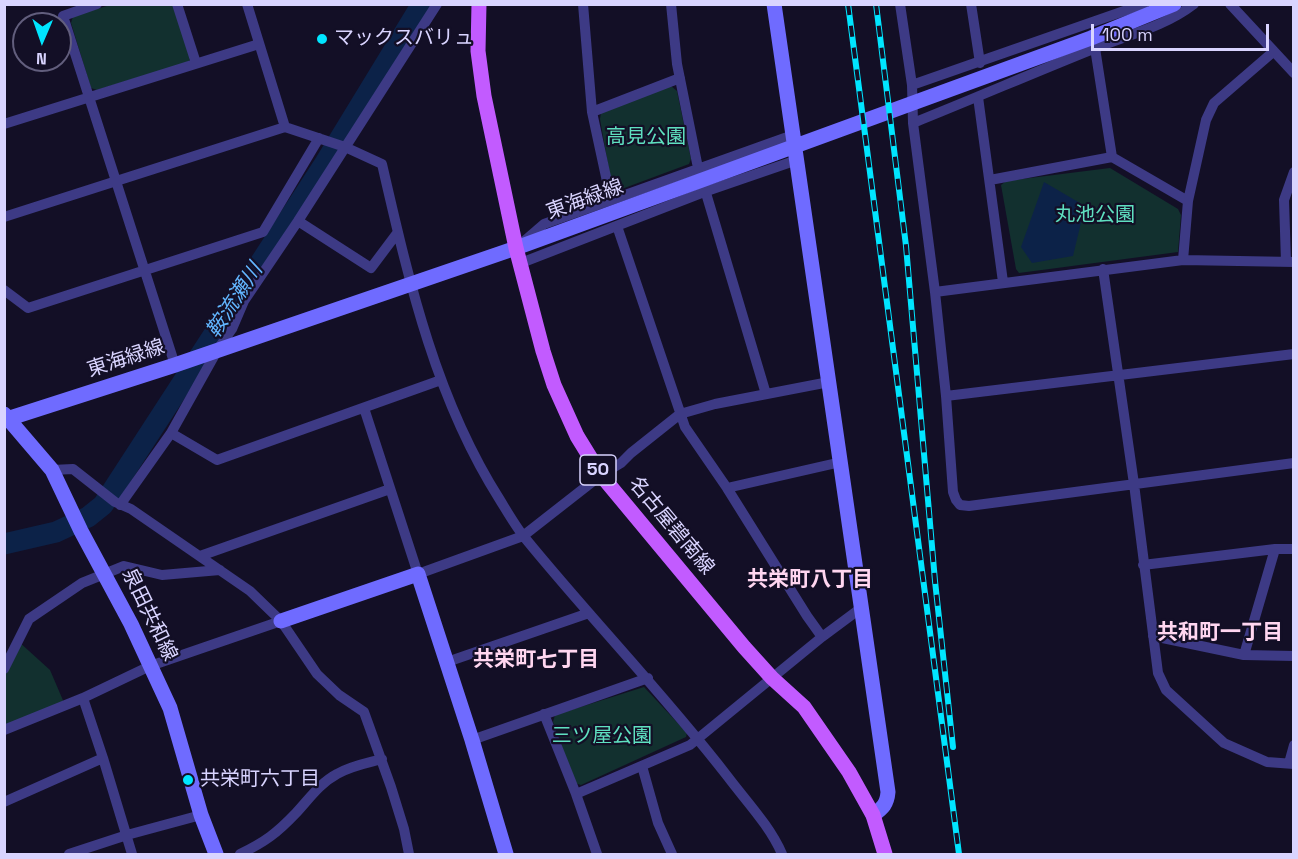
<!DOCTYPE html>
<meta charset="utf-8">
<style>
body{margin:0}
#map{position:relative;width:1298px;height:859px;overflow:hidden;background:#130f26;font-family:"Space Grotesk",sans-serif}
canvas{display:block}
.frame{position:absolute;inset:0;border:6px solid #d9d4ff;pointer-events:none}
.north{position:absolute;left:12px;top:12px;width:60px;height:60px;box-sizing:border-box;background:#130f26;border:2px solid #625e7d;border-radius:50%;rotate:182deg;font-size:16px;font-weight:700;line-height:24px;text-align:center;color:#d9d4ff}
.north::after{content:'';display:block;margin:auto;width:21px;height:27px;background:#00e5ff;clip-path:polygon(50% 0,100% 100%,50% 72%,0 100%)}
.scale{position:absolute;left:1091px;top:24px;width:178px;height:27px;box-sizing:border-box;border:3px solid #d9d4ff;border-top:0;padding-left:8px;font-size:18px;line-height:21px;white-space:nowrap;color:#d9d4ff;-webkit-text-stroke:4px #130f26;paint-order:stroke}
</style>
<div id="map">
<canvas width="1298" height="859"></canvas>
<div class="frame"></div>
<div class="north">N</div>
<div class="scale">100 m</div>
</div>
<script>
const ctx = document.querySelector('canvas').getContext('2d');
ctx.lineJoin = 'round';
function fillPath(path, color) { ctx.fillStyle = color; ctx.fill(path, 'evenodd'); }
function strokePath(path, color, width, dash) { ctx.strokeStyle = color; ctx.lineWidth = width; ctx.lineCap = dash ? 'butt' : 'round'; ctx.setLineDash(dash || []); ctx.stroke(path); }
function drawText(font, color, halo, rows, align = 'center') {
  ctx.font = font + ' "Space Grotesk","Noto Sans JP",sans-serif'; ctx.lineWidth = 4.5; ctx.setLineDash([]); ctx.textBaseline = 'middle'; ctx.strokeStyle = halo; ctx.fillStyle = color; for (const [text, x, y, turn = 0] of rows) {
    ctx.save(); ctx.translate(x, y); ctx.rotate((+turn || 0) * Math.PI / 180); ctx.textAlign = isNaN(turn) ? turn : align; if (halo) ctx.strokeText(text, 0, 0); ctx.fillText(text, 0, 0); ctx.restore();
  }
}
fillPath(new Path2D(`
 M 110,5 L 174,5 L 191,54 L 189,62 L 97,90 L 91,88 L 71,23 L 73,16 Z
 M 671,86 L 677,91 L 691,159 L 689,164 L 619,190 L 612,187 L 600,119 L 601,113 Z
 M 1110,168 L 1178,209 L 1181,215 L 1178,252 L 1019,273 L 1016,269 L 1001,185 L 1006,181 Z
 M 18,641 L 50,670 L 65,705 L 5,730 L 4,669 Z
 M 644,687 L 687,733 L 686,737 L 581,785 L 575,783 L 553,722 L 555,715 Z`), '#12302f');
fillPath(new Path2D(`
 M 1044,182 L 1085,206 L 1073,256 L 1032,263 L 1021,247 Z`), '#0c2248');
strokePath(new Path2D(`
 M 4,544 L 56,532 L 88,517 L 103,505 L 325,163 L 422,4`), '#0c2248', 21);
strokePath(new Path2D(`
 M 97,4 L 63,16 L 175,365
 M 177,4 L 196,63
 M 247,4 L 285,127
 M 583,4 L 592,112 L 611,200
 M 671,4 L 677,64 L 697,163 L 766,394
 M 900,4 L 912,85 L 913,123 L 935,292 L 946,396 L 953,492 L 956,500 L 960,505 L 969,506 L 1294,463
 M 971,4 L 980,63
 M 1230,4 L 1294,73
 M 1095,48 L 1112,157
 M 912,85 L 1144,4
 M 978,97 L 1003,282
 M 592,112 L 680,78
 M 913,123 C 973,99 1033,73 1093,49 C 1128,35 1164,27 1194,4
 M 4,124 L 259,44
 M 990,180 L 1112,157 L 1188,201
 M 4,217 L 285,127 L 345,147 L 382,164 C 409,281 435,398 500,500 C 508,513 516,527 525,538 C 591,619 664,694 728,777 C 746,801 770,826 782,854
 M 298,221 L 371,268 L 398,232
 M 617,226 L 685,427 L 727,488 L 807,616 L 822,637
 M 522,243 L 544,224 L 793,135
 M 1183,260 L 1188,201 L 1206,120 L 1214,103 L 1273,52
 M 1286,262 L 1284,200 L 1294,172
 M 521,263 L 704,192 L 797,160
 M 1103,269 L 1134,484 L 1158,673 L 1166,690 L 1224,743 L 1267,762 L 1294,764
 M 4,290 L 28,308 L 263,232 L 319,138
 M 935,292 L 1183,260 L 1294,262
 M 946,396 L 1294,354
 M 364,408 L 418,574 L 523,536 L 601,475 L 621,463 L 631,453 L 680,414 L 715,404 L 829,382
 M 171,433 L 217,460 L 441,380
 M 727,488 L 841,462
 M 120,505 L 171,433 L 218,349 L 232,329 L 244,301 L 298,221 L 437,4
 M 200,556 L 390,489
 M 1143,565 L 1275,549 L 1294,549
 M 281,621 L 317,674 L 339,695 L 364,712 L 391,787 L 404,829 L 409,854
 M 1153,636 L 1244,655 L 1294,656
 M 1244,655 L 1275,549
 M 447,662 L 589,613
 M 4,669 L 29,619 L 82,583 L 124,566 L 162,575 L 220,570
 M 83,698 L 103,758 L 132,854
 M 544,714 L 576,794 L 597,854
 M 4,730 L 83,698 L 150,666 L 281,621 L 250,591 L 131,509 L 115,502 L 73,469 L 52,470
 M 472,740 L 648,678
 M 1289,763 L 1294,745
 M 642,766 L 658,823 L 672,854
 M 576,794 L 690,745 L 822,637 L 861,608
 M 4,802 L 103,758
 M 69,854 L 127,835 L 201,815
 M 240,854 C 265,842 277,833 296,813 C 309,799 320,783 337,774 C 350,766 367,763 382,759`), '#3d3a85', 10);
strokePath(new Path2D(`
 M 774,4 L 888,792 C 887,804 883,808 873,815
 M 4,414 L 52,470 L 81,531 L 131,624 L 170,708 L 201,815 L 216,854
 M 4,420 L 175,365 L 516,248 L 1091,38 L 1174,4
 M 281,621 L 418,574 L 472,740 L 506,854`), '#6f6bff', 15);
strokePath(new Path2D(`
 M 479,4 L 478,51 L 484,96 L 516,248 L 543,351 L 554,385 L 577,436 L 601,475 L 744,647 L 772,678 L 804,707 L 849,772 L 873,815 L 885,854`), '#c25bff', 15);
const rail = new Path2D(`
 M 848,4 L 959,854
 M 876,4 L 906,246 L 935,581 L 953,747`);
strokePath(rail, '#00e5ff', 6);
strokePath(rail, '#130f26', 4, [11]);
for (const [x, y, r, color] of [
 [322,39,6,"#00e5ff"],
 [188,780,6,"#00e5ff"]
]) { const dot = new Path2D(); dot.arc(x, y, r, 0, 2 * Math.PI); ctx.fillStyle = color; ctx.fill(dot); strokePath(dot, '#130f26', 2); }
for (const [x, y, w] of [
 [598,470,36]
]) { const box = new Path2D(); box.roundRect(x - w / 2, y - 15, w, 30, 4.5); ctx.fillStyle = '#130f26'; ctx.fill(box); strokePath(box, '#d9d4ff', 1.5); }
drawText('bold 18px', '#d9d4ff', null, [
 ["50",598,470]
]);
drawText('20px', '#d9d4ff', '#130f26', [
 ["マックスバリュ",334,39],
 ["共栄町六丁目",200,780]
], 'left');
drawText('20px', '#5fe0c0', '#130f26', [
 ["高見公園",646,138],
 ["丸池公園",1095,216],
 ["三ツ屋公園",602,737]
]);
drawText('20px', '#d9d4ff', '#130f26', [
 ["東海緑線",585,200,-20],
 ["東海緑線",126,359,-18],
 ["名古屋碧南線",671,526,50],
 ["泉田共和線",149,615,64]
]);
drawText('italic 21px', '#62b6ff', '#130f26', [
 ["鞍流瀬川",235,301,-57]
]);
drawText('bold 21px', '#ffd6f0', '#130f26', [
 ["共栄町八丁目",810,580],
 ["共和町一丁目",1220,633],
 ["共栄町七丁目",536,660]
]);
</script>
